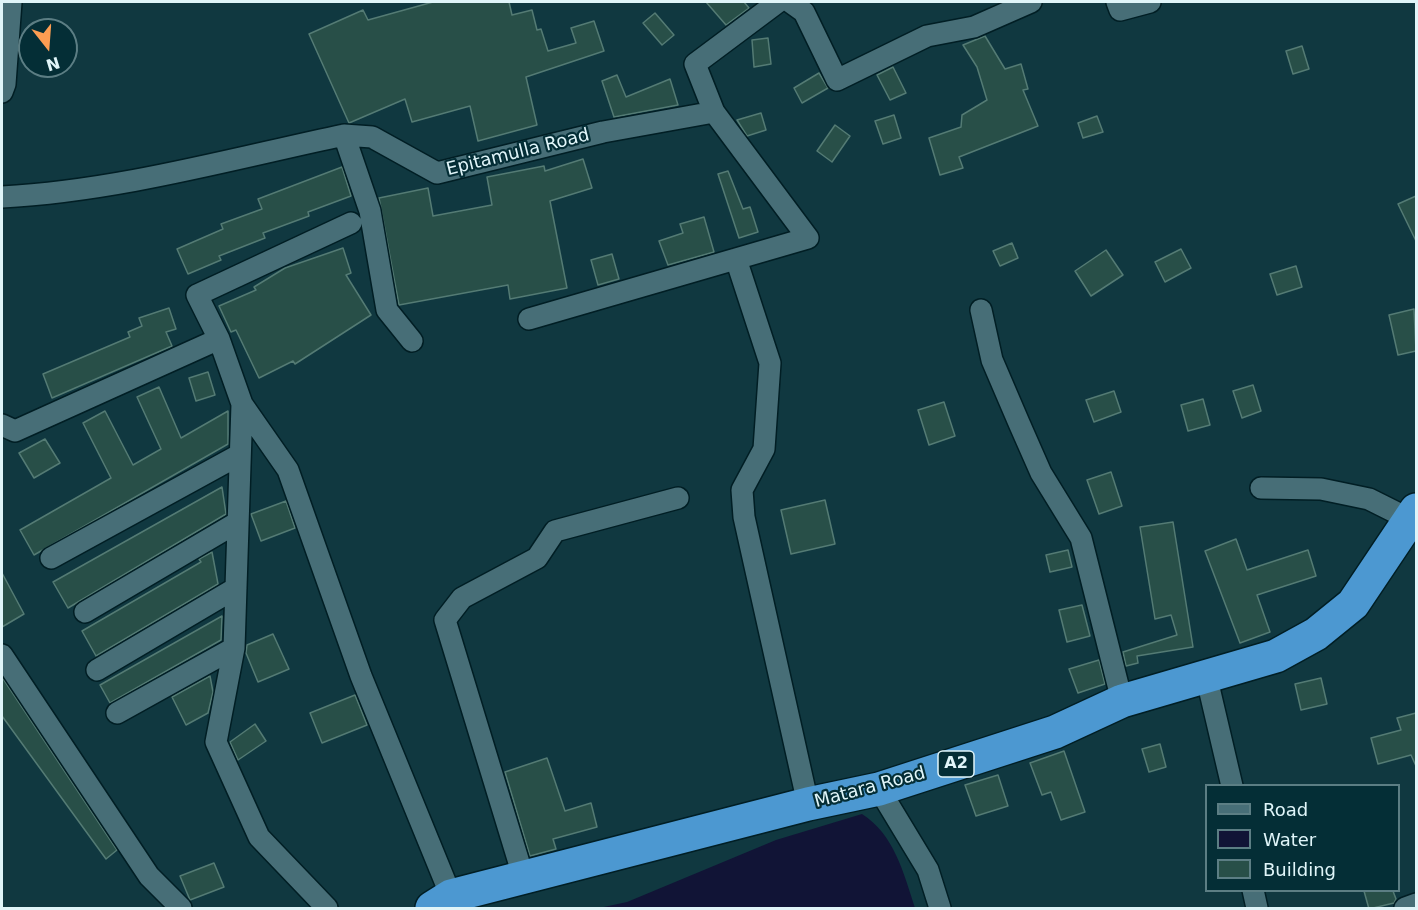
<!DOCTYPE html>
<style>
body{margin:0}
#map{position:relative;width:1418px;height:910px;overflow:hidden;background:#103840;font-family:"DejaVu Sans",sans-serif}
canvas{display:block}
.frame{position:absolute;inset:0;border:3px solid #e0f5f9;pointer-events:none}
.legend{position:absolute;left:1205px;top:784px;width:195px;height:108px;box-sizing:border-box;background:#042e36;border:2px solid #5c7e84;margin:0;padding:8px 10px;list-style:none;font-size:18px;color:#e0f5f9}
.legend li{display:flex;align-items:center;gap:12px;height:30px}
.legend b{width:30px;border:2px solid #5c7e84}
.north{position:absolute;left:18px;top:18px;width:60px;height:60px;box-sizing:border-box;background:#042e36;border:2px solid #5c7e84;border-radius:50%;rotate:163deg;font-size:16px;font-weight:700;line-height:24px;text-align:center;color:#e0f5f9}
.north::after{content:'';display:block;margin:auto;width:21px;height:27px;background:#fc9d52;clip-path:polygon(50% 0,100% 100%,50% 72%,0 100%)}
</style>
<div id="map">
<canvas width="1418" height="910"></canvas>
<div class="frame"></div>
<ul class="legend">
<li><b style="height:8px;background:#476e77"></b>Road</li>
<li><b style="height:16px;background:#111436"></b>Water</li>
<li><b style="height:16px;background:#284f48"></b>Building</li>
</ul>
<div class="north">N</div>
</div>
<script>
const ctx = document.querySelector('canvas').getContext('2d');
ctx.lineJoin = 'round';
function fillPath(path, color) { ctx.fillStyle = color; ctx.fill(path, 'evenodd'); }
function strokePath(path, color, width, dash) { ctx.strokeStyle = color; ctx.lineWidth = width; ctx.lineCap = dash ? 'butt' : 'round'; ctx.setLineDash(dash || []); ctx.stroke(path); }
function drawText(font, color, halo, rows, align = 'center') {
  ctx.font = font + ' "DejaVu Sans",sans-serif'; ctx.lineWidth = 4.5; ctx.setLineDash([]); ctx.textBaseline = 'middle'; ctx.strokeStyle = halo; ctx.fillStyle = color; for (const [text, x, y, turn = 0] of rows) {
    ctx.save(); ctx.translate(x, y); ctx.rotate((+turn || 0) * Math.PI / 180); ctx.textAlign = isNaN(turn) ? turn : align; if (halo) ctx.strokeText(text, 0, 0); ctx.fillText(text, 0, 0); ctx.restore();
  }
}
fillPath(new Path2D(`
 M 862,814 C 894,834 904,874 915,908 L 599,908 L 627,902 L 776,840 Z`), '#111436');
const building = new Path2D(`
 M 433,2 L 509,2 L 512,15 L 532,10 L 537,30 L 541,29 L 548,51 L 576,43 L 571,28 L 594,21 L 604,51 L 526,77 L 537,125 L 478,141 L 470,106 L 412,122 L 405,99 L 349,123 L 309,34 L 363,10 L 368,20 Z
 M 706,2 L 744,2 L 749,8 L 726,25 Z
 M 655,13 L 674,35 L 662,45 L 643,23 Z
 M 985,36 L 1005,69 L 1021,64 L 1028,89 L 1023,90 L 1038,126 L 959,157 L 963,168 L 940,175 L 929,138 L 961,127 L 962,115 L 987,100 L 977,67 L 963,45 Z
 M 768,38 L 771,64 L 754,67 L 752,40 Z
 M 1302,46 L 1309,69 L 1293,74 L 1286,51 Z
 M 893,67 L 906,93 L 890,100 L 877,75 Z
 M 819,73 L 828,88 L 802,103 L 794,88 Z
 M 617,75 L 626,97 L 670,79 L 678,105 L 614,117 L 602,81 Z
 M 761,113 L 766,130 L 747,136 L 737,120 Z
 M 894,115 L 901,138 L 883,144 L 875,121 Z
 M 1097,116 L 1103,132 L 1083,138 L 1078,123 Z
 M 835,125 L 850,136 L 832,162 L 817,151 Z
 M 583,159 L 592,188 L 550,201 L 567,288 L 510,299 L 508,285 L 399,305 L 379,198 L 428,188 L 433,216 L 492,205 L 487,177 L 544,166 L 545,171 Z
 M 342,167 L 351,196 L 308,212 L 309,216 L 263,233 L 265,238 L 219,256 L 221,260 L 188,274 L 177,249 L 223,229 L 221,224 L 262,209 L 258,199 Z
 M 728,171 L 743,209 L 750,207 L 758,232 L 739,238 L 718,174 Z
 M 1416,196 L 1416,241 L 1398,204 Z
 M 704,217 L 714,252 L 668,265 L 659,241 L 683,233 L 680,224 Z
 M 1012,243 L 1018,258 L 1000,266 L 993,251 Z
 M 343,248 L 351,273 L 346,275 L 371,315 L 295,364 L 293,361 L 259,378 L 236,330 L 231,332 L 219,306 L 256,290 L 254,287 L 285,268 Z
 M 1181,249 L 1191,268 L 1165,282 L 1155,262 Z
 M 1106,250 L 1123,275 L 1091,296 L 1075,271 Z
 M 612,254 L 619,279 L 598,285 L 591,260 Z
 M 1296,266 L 1302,287 L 1277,295 L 1270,274 Z
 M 169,308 L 176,329 L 166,332 L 172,346 L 52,398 L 43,374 L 130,337 L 128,332 L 142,326 L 139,318 Z
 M 1414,309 L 1416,351 L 1398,355 L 1389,315 Z
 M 208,372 L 215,395 L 196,401 L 189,378 Z
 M 1253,385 L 1261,411 L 1242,418 L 1233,391 Z
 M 159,387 L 181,438 L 228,411 L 228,444 L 34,555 L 20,530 L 111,478 L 83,423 L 105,411 L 133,465 L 161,449 L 137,397 Z
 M 1114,391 L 1121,412 L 1094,422 L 1086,400 Z
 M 1203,399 L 1210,425 L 1188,431 L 1181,405 Z
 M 944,402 L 955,436 L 929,445 L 918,410 Z
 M 45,439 L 60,463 L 34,478 L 19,453 Z
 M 1111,472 L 1122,506 L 1099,514 L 1087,480 Z
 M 222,487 L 226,514 L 68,608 L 53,582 Z
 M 825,500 L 835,544 L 791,554 L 781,510 Z
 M 286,501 L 295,528 L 261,541 L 251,514 Z
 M 1173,522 L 1193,647 L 1137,656 L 1138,663 L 1126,666 L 1123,652 L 1177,635 L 1171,615 L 1155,619 L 1140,527 Z
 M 1236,539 L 1247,570 L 1308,550 L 1316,576 L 1257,595 L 1270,632 L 1240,643 L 1205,551 Z
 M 1068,550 L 1072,567 L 1050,572 L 1046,555 Z
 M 212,552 L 218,584 L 96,656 L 82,631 L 201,562 L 199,559 Z
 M 2,573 L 24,614 L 2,627 Z
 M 1082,605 L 1090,636 L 1067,642 L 1059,610 Z
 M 222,616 L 221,640 L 110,703 L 100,685 Z
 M 273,634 L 289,669 L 258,682 L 246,653 L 247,645 Z
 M 1099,660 L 1105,684 L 1078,693 L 1069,669 Z
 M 210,676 L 213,692 L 208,713 L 186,725 L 172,697 Z
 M 2,677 L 117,850 L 106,859 L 2,716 Z
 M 1321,678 L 1327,704 L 1301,710 L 1295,684 Z
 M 355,695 L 367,725 L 322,743 L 310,713 Z
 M 1416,713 L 1416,766 L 1411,755 L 1378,764 L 1371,738 L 1401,730 L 1397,718 Z
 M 255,724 L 266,741 L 238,760 L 230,742 Z
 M 1160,744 L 1166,767 L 1149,772 L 1142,749 Z
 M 1064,751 L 1085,812 L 1061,820 L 1051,792 L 1042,795 L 1030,763 Z
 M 547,758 L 565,811 L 591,803 L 597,827 L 553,839 L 556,849 L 530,856 L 505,772 Z
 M 998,775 L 1008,806 L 976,816 L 965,785 Z
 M 214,863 L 224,887 L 190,900 L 180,876 Z
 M 1364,891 L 1393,891 L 1396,899 L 1394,903 L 1369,909 Z`);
fillPath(building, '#284f48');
strokePath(building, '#547b74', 1.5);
const street = new Path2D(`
 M 790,2 L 804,12 L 837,80 L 927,36 L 974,27 L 1031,2
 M 1117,2 L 1120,10 L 1150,2
 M 2,92 L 5,84 L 11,2
 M 344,135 L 370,211 L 387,310 L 412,341
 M 2,197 C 117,191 231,159 344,135 L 372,137 L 437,173 L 603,132 L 714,112 L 695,64 L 778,2
 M 736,259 L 770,363 L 764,449 L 742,490 L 744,517 L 808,804
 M 981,310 L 992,360 L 1019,423 L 1041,473 L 1081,538 L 1122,701
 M 529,319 L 808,238 L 714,112
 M 242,404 L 288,470 L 361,676 L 451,896
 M 2,425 L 15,431 L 219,339
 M 1261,488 L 1321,489 L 1369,499 L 1409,519
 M 51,558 L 239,455
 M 85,612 L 238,522
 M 2,655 L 149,876 L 181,908
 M 97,670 L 236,588
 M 1206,675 L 1232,786
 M 117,713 L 234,648
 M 879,789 L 928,870 L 940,908
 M 524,879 L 445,620 L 462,598 L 537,558 L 555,531 L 678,498
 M 1253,890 L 1257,908
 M 327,908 L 259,837 L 216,742 L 234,648 L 242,404 L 219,339 L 197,295 L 351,223
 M 1405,908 L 1416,904`);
const highway = new Path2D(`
 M 432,908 L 451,896 L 808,804 L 879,789 L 1055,732 L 1122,701 L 1276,656 L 1316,634 L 1353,604 L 1416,510`);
strokePath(street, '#011e24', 24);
strokePath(highway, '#011e24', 36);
strokePath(street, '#476e77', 21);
strokePath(highway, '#4c98d1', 33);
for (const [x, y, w] of [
 [956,764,36]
]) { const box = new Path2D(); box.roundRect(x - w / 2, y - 13, w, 26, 4.5); ctx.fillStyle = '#042e36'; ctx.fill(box); strokePath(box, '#e0f5f9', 1.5); }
drawText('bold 16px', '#e0f5f9', null, [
 ["A2",956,764]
]);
drawText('18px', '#e0f5f9', '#042e36', [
 ["Epitamulla Road",518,153,-14],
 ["Matara Road",870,788,-15]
]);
</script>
